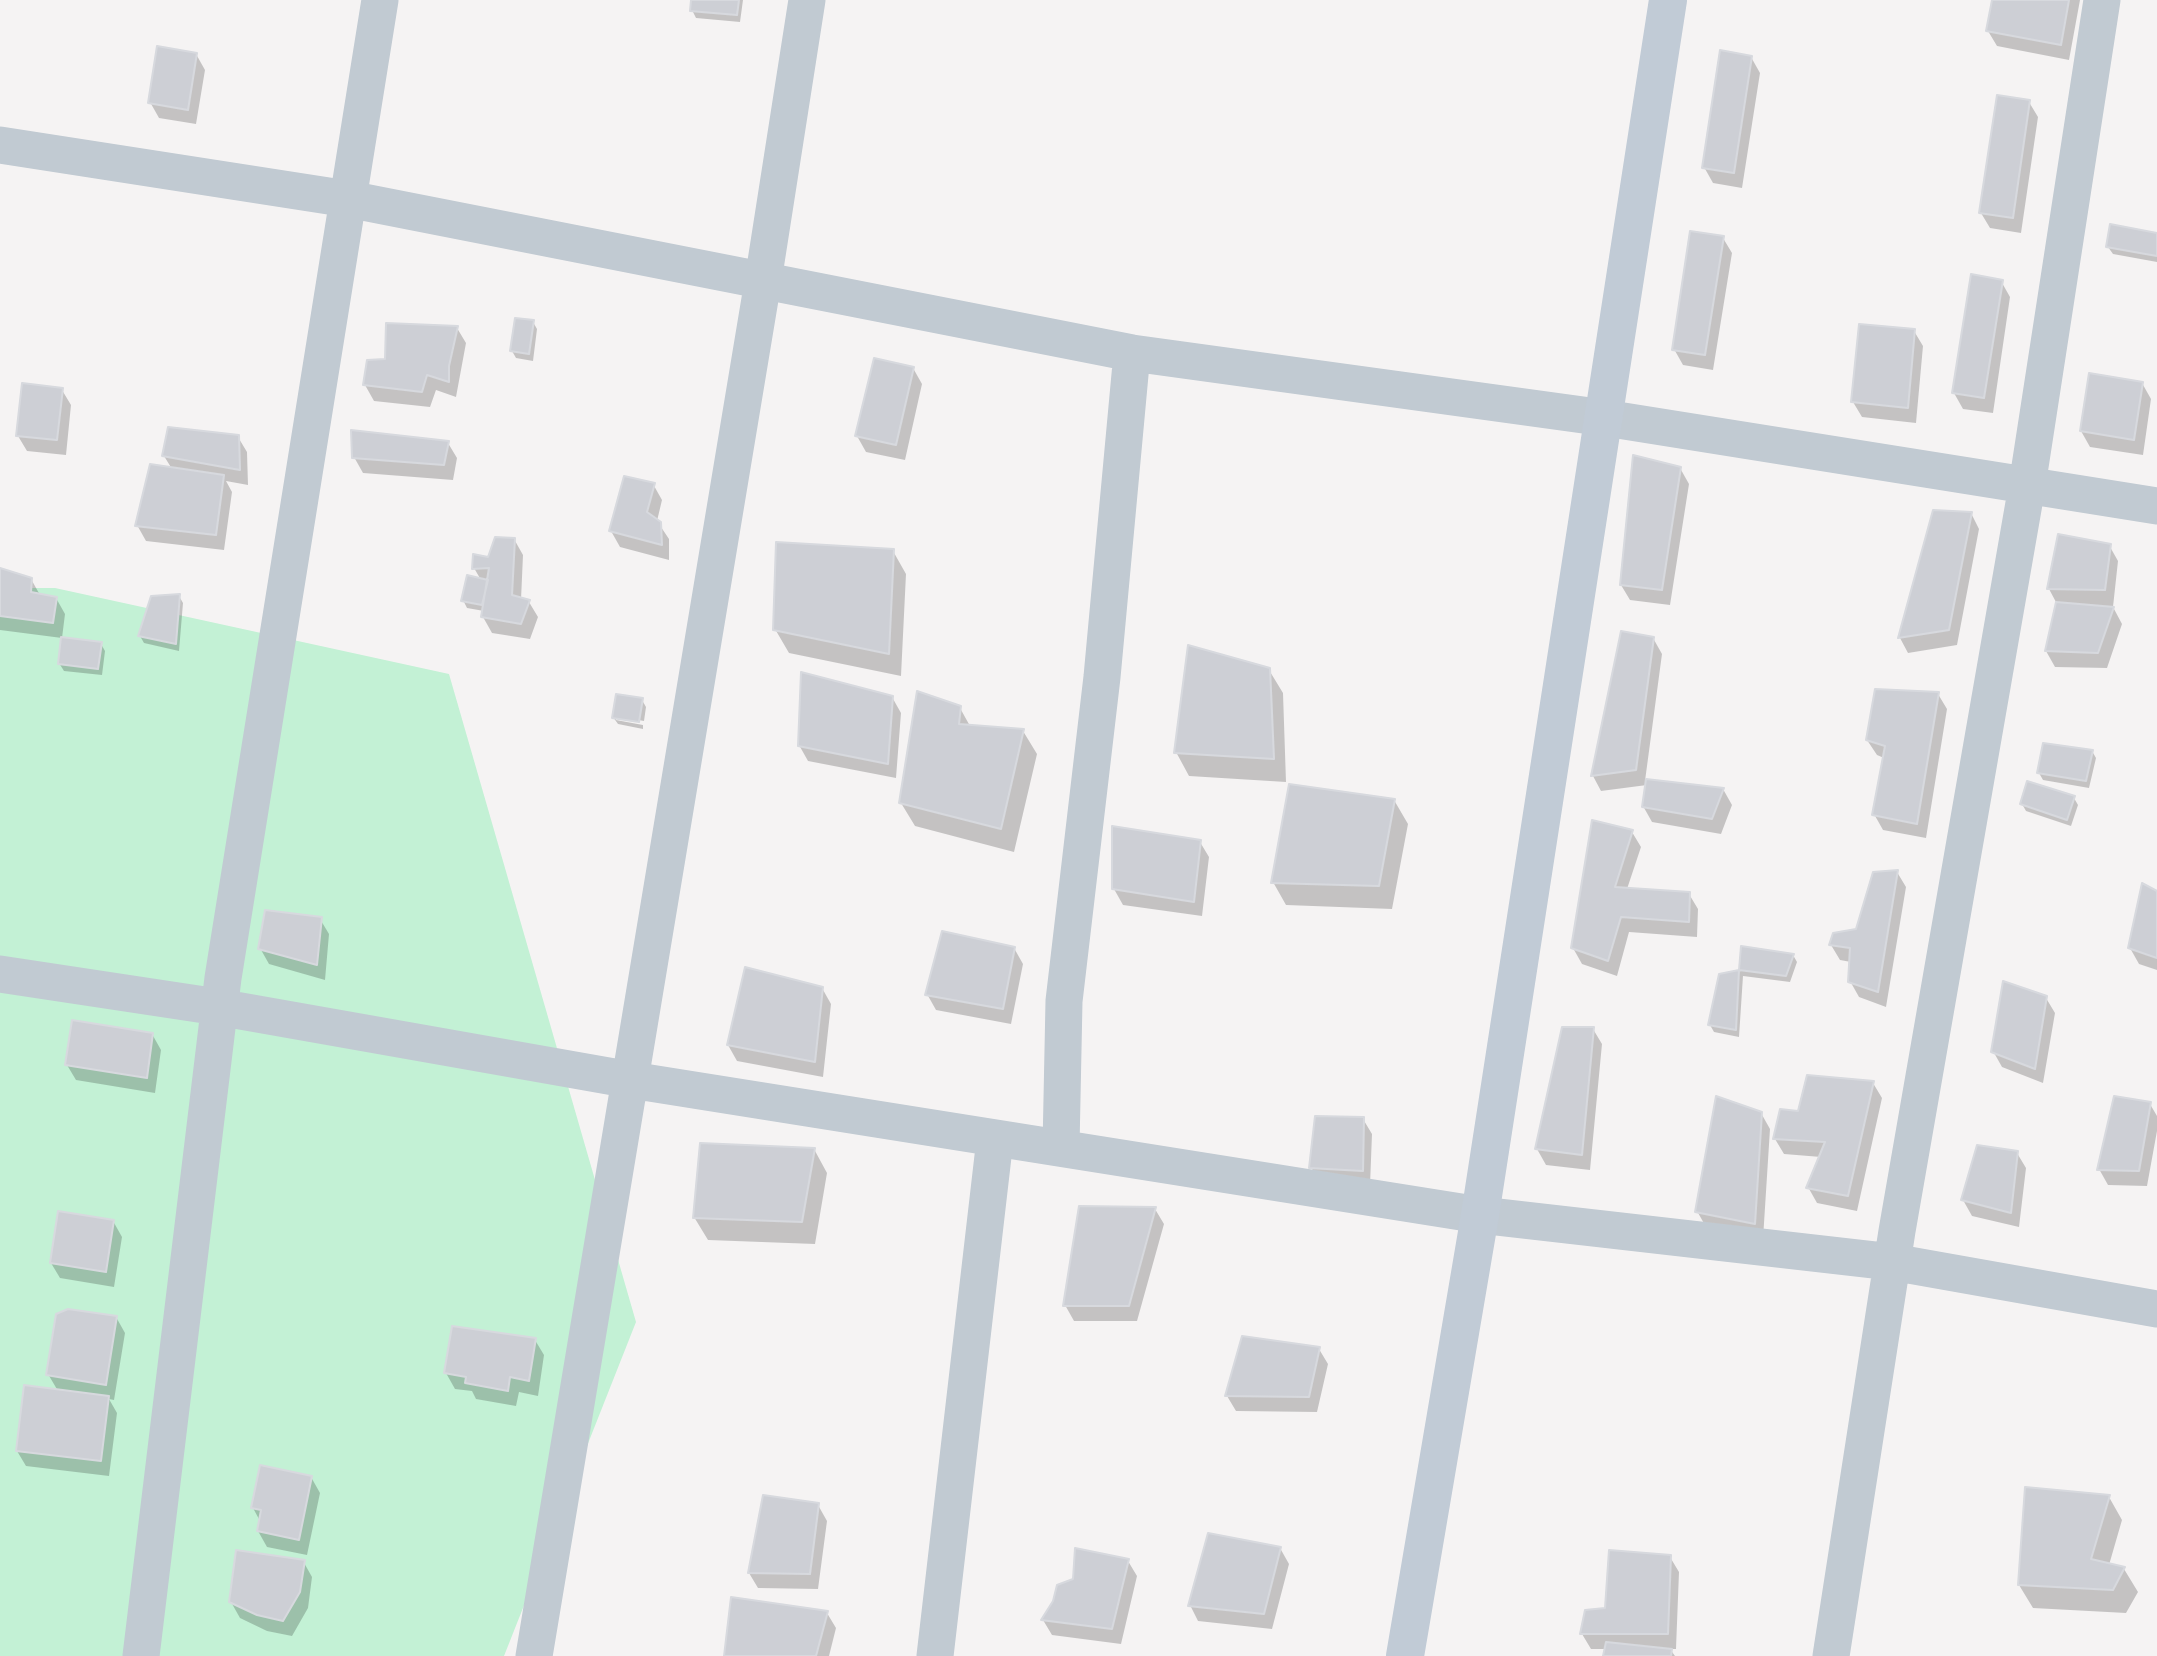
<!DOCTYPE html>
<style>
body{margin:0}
canvas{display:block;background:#f5f3f3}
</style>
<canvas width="2157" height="1656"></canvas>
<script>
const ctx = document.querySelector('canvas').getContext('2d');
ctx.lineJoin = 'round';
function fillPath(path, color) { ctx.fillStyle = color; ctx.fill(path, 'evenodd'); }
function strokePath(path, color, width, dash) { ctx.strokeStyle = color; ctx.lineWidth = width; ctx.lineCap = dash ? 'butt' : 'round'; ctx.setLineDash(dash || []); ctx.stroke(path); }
fillPath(new Path2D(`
 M 0,588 L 55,588 L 449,674 L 636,1322 L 504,1656 L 0,1656 Z`), '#c3f1d5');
fillPath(new Path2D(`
 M 693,0 L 743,0 L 740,22 L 696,18 L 692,10 Z
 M 1994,0 L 2080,0 L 2069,60 L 1997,46 L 1988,31 Z
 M 196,54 L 205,70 L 196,124 L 159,118 L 150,102 Z
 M 1751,57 L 1760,73 L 1742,188 L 1713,183 L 1704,167 Z
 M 2029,102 L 2038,117 L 2021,233 L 1990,228 L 1981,213 Z
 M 2157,235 L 2157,262 L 2113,254 L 2108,247 Z
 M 1723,238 L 1732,253 L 1713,370 L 1683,365 L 1674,349 Z
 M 2001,281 L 2010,297 L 1993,413 L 1963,409 L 1954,393 Z
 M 533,322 L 537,329 L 533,361 L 516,358 L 512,351 Z
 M 457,328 L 466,343 L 456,397 L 436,390 L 430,407 L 374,401 L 365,385 L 387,361 Z
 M 1914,331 L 1923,346 L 1916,423 L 1862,417 L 1853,402 Z
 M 913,368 L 922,384 L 905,460 L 866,452 L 857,436 Z
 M 2142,383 L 2151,399 L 2143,455 L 2090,447 L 2081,431 Z
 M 62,390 L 71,405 L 66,455 L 27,451 L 18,436 Z
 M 238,437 L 247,452 L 248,485 L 226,481 L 232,492 L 224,550 L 146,541 L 137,525 L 172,469 L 164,456 Z
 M 448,443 L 457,458 L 453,480 L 363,473 L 354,457 Z
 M 1680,468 L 1689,484 L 1670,605 L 1630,600 L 1621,585 Z
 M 653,484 L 662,500 L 657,521 L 669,539 L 669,560 L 620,547 L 611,531 Z
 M 1934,511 L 1971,513 L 1979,529 L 1957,645 L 1908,653 L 1900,638 Z
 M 2059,536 L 2109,545 L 2118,561 L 2113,607 L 2122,624 L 2107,668 L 2055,667 L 2046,651 L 2057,604 L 2049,589 Z
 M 514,539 L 523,555 L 521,600 L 529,602 L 538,617 L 530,639 L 492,633 L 483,617 L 484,611 L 467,608 L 463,600 L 481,580 L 474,568 Z
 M 893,551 L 906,574 L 901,676 L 789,653 L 775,629 Z
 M 0,570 L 31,579 L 40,595 L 56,598 L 65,614 L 62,638 L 0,630 Z
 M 179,596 L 183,603 L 179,651 L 144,643 L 140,636 Z
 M 1653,638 L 1662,654 L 1645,781 L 1723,789 L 1732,805 L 1721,834 L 1652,822 L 1643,806 L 1647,785 L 1601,791 L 1593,776 Z
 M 101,644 L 105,651 L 102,675 L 64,671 L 59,663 Z
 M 1269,670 L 1283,693 L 1286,782 L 1189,776 L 1176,752 Z
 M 1938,694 L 1947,709 L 1926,838 L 1883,830 L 1874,814 L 1884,758 L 1877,755 L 1867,740 Z
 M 892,697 L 901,713 L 896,778 L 808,761 L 799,745 Z
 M 642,700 L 646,707 L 644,721 L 616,716 L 616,720 L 643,725 L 643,729 L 618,724 L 613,717 Z
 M 960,708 L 970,726 L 1023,731 L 1037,754 L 1014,852 L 915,826 L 901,803 Z
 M 2092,751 L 2096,758 L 2089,788 L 2043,780 L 2039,773 Z
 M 2074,798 L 2078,805 L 2071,826 L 2026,811 L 2022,804 Z
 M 1394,800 L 1408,824 L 1392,909 L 1286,905 L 1273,882 Z
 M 1632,832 L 1641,847 L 1627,889 L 1689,894 L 1698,909 L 1697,937 L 1629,932 L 1617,976 L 1582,964 L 1573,948 Z
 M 1200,842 L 1209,857 L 1202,916 L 1123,905 L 1114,889 Z
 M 1897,872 L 1906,887 L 1886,1007 L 1859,997 L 1850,981 L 1851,962 L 1840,960 L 1831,945 L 1857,930 Z
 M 2157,893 L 2157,970 L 2139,964 L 2130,948 Z
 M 320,919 L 329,934 L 325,980 L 269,964 L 260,948 Z
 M 1014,948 L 1023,964 L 1011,1024 L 936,1010 L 927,994 Z
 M 1743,948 L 1793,955 L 1797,962 L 1790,982 L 1743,976 L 1739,1037 L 1714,1032 L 1710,1025 L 1721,976 L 1741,971 Z
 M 822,988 L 831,1004 L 823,1077 L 737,1061 L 728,1045 Z
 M 2046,998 L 2055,1013 L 2043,1083 L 2002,1067 L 1993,1051 Z
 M 1593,1029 L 1602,1044 L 1590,1170 L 1546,1165 L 1537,1149 Z
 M 152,1034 L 161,1050 L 155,1093 L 76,1080 L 67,1065 Z
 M 1873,1083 L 1882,1098 L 1857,1211 L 1817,1203 L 1808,1187 L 1821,1157 L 1784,1154 L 1775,1139 L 1781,1111 L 1799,1113 Z
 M 2150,1104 L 2157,1116 L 2157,1131 L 2147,1186 L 2108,1185 L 2099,1169 Z
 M 1761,1113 L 1770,1129 L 1763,1239 L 1706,1227 L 1697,1211 Z
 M 1363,1119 L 1372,1134 L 1370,1186 L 1320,1183 L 1311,1167 Z
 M 814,1149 L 827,1173 L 815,1244 L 708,1240 L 694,1217 Z
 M 2017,1153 L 2026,1168 L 2019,1227 L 1972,1216 L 1963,1200 Z
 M 1155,1209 L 1164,1224 L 1137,1321 L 1074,1321 L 1065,1305 Z
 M 113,1221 L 122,1237 L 114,1287 L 60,1278 L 51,1263 Z
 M 116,1317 L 125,1333 L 114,1400 L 109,1399 L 117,1413 L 109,1476 L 26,1466 L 17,1451 L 58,1391 L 48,1374 Z
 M 535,1340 L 544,1355 L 538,1396 L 519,1392 L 516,1406 L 476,1399 L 472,1391 L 455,1389 L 446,1373 Z
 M 1319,1349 L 1328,1364 L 1317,1412 L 1236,1411 L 1227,1396 Z
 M 311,1477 L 320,1493 L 307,1555 L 267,1547 L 258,1531 L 260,1521 L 253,1508 Z
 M 765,1497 L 818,1505 L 827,1521 L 818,1589 L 758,1588 L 749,1573 Z
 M 2109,1497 L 2122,1520 L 2109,1565 L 2124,1569 L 2138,1592 L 2126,1613 L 2033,1608 L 2019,1585 Z
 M 1280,1548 L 1289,1564 L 1272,1629 L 1198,1621 L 1190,1605 Z
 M 1670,1557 L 1679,1572 L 1676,1649 L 1670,1649 L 1675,1656 L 1605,1656 L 1606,1649 L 1591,1649 L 1582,1634 Z
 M 303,1561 L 312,1577 L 308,1608 L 292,1636 L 267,1631 L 240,1618 L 231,1602 Z
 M 1128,1561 L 1137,1576 L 1121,1644 L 1052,1635 L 1043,1620 L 1055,1601 Z
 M 827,1613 L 836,1628 L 829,1656 L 726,1656 Z`), '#0003');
const building = new Path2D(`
 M 691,0 L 739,0 L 737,15 L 690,11 Z
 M 1992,0 L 2069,0 L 2061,45 L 1986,31 Z
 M 157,46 L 197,53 L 188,110 L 148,103 Z
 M 1720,50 L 1752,56 L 1734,173 L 1702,168 Z
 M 1997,95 L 2030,100 L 2013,218 L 1979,213 Z
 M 2110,224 L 2157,233 L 2157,256 L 2106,247 Z
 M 1690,231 L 1724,236 L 1705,355 L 1672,350 Z
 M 1971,274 L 2003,280 L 1984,398 L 1952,393 Z
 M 515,318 L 534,320 L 529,354 L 510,351 Z
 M 386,323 L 458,326 L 449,366 L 449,382 L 427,375 L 422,392 L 363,385 L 367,360 L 385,359 Z
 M 1859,324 L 1915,329 L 1908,408 L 1851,402 Z
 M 874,358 L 914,367 L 896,445 L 855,436 Z
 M 2089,373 L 2143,382 L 2134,440 L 2080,431 Z
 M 22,383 L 63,388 L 57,440 L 16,436 Z
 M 168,427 L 239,435 L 240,470 L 162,456 Z
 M 351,430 L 449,441 L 444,465 L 352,458 Z
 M 1633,455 L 1681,467 L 1662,590 L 1620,585 Z
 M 150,464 L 224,475 L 216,535 L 135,526 Z
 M 624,476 L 655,483 L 647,512 L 661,522 L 662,545 L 609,531 Z
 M 1933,510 L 1972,512 L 1949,630 L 1898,638 Z
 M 2058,534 L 2111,544 L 2105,590 L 2047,589 Z
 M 495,537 L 515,538 L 512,595 L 530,600 L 521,624 L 481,617 L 489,568 L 472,569 L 473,554 L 488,557 Z
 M 776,542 L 894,549 L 889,654 L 773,630 Z
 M 0,568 L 32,578 L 31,592 L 57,597 L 53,623 L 0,616 Z
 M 467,575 L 488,580 L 482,605 L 461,601 Z
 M 180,594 L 176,644 L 138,636 L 151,596 Z
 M 2056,602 L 2114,607 L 2098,653 L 2045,651 Z
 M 1621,631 L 1654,637 L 1636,770 L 1591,776 Z
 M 61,637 L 102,642 L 98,669 L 58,664 Z
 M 1188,645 L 1270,668 L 1274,759 L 1174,753 Z
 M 801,672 L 893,696 L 888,764 L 798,746 Z
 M 1875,689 L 1939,692 L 1917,824 L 1872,815 L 1885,746 L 1866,740 Z
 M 917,691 L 961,706 L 959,724 L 1024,729 L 1001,829 L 899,803 Z
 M 616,694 L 643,698 L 639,722 L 612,718 Z
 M 2043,743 L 2093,750 L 2086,781 L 2037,773 Z
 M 1646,779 L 1724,788 L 1712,819 L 1642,807 Z
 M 2027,781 L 2075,796 L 2067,820 L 2020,804 Z
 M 1289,784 L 1395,799 L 1379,886 L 1271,883 Z
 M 1592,820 L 1633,830 L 1615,887 L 1690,892 L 1689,922 L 1621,917 L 1608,961 L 1571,948 Z
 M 1112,826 L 1201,840 L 1194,902 L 1112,889 Z
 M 1898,870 L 1878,992 L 1848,982 L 1850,948 L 1829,945 L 1833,933 L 1856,929 L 1873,872 Z
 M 2142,883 L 2157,891 L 2157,958 L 2128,948 Z
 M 265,910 L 322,917 L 317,965 L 258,949 Z
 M 942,931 L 1015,947 L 1003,1009 L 925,995 Z
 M 1741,946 L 1794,954 L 1786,976 L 1739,970 Z
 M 745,967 L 823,987 L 815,1062 L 727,1045 Z
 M 1739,970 L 1736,1030 L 1708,1025 L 1719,974 Z
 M 2003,981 L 2047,996 L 2035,1069 L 1991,1052 Z
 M 72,1020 L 153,1033 L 147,1078 L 65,1065 Z
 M 1562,1027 L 1594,1027 L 1582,1155 L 1535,1149 Z
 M 1807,1075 L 1874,1081 L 1848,1196 L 1806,1188 L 1825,1142 L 1773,1139 L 1780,1109 L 1798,1111 Z
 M 1716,1096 L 1762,1112 L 1755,1224 L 1695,1212 Z
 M 2114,1096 L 2151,1102 L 2139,1171 L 2097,1170 Z
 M 1315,1116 L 1364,1117 L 1363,1171 L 1309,1168 Z
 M 700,1143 L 815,1148 L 802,1222 L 693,1218 Z
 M 1977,1145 L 2018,1151 L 2011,1213 L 1961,1200 Z
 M 1079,1206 L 1156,1207 L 1129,1306 L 1063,1306 Z
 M 58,1211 L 114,1220 L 106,1272 L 50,1263 Z
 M 68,1309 L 117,1316 L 106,1385 L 46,1375 L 56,1314 Z
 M 452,1326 L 536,1338 L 529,1381 L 510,1377 L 508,1391 L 465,1383 L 466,1377 L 444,1373 Z
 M 1242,1336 L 1320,1347 L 1309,1397 L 1225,1396 Z
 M 24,1385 L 109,1396 L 101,1461 L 16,1451 Z
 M 260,1465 L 312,1476 L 299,1540 L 257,1531 L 261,1510 L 251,1508 Z
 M 2025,1487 L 2110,1495 L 2091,1559 L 2125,1567 L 2113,1590 L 2018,1585 Z
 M 763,1495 L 819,1503 L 810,1574 L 748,1573 Z
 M 1208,1533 L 1281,1547 L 1264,1614 L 1188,1606 Z
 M 1075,1548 L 1129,1559 L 1112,1629 L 1041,1620 L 1053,1601 L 1057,1585 L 1073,1579 Z
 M 236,1550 L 305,1560 L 300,1592 L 283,1621 L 257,1615 L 229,1602 Z
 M 1609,1550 L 1671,1555 L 1668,1634 L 1580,1634 L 1585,1610 L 1605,1608 Z
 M 731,1597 L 828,1611 L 816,1656 L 724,1656 Z
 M 1606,1642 L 1672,1649 L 1671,1656 L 1603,1656 Z`);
fillPath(building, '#cdcfd5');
strokePath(building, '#d7d9de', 2);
strokePath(new Path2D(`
 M 0,145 L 348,199 L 1132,353 L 1605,418 L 2157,506
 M 0,974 L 218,1007 L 631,1080 L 1480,1215 L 1892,1262 L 2157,1309
 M 1061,1147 L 1064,1001 L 1102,677 L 1132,353
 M 141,1656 L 223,978 L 380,0
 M 534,1656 L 763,281 L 807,0
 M 935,1656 L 995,1139
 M 1831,1656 L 1897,1231 L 2027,486 L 2102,0`), '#c1cad2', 37);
strokePath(new Path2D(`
 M 1405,1656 L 1480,1215 L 1668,0`), '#c1cbd6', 38);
</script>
